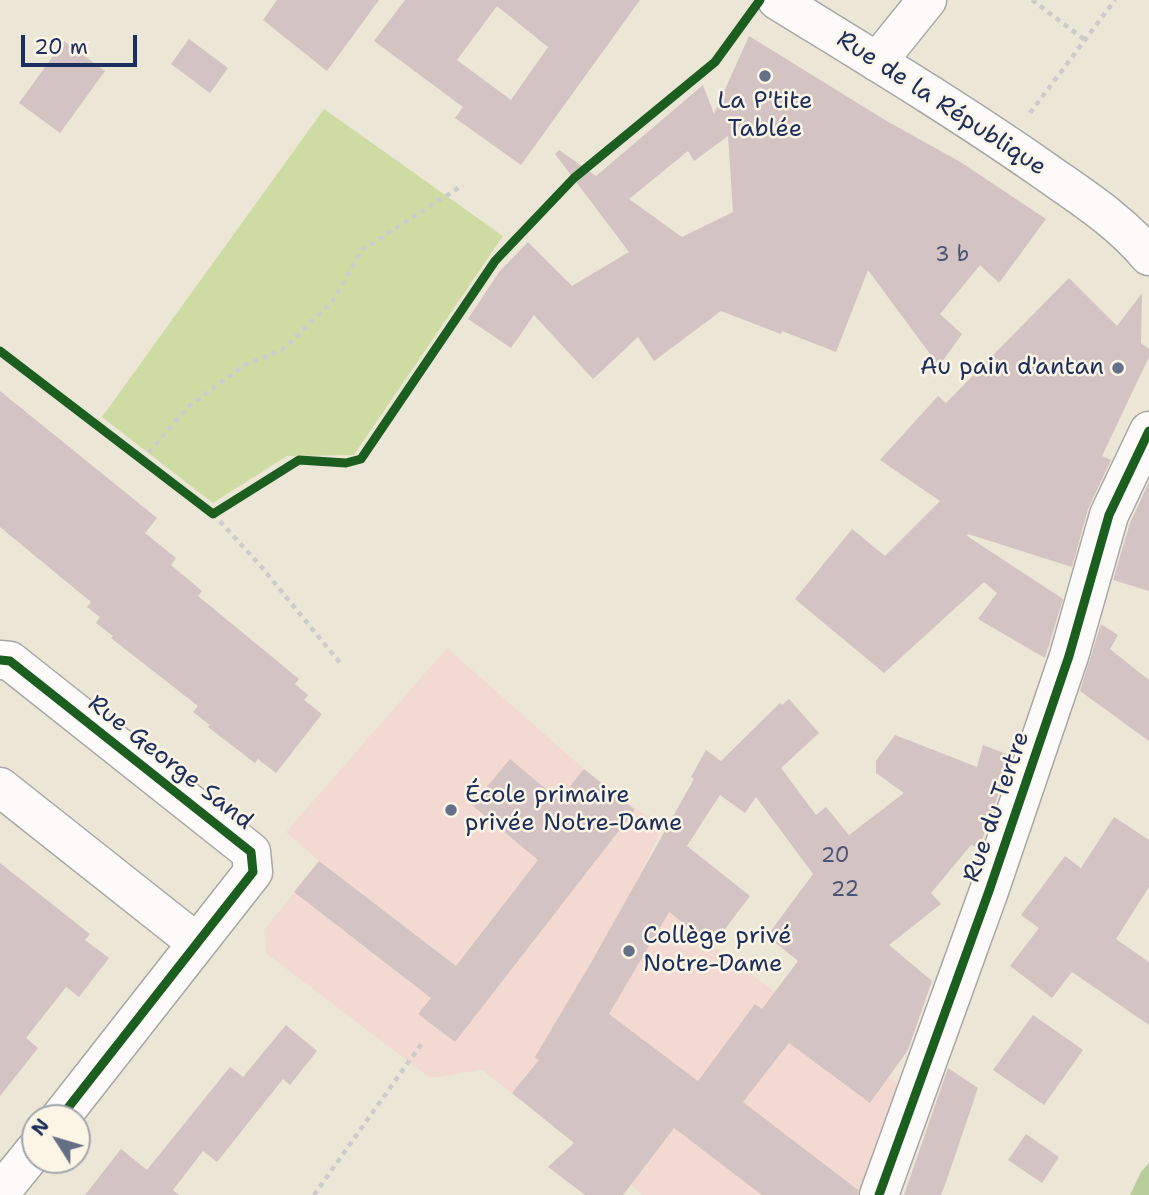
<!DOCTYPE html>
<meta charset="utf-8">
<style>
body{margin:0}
#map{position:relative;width:1149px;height:1195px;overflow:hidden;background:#ece6d7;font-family:"Shantell Sans",sans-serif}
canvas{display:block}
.north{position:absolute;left:21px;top:1104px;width:70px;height:70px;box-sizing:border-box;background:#fcf5e5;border:2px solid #a2a6af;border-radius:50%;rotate:307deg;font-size:19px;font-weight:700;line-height:28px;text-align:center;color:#1b2f5e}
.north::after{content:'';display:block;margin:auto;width:24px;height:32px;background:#646f88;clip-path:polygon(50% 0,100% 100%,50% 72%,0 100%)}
.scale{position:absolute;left:21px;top:35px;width:116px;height:32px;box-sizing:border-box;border:4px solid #1b2f5e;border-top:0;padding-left:9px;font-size:21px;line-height:24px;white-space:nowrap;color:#1b2f5e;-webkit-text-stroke:5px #fcf5e5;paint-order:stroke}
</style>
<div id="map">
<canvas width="1149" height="1195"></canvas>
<div class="north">N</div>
<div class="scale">20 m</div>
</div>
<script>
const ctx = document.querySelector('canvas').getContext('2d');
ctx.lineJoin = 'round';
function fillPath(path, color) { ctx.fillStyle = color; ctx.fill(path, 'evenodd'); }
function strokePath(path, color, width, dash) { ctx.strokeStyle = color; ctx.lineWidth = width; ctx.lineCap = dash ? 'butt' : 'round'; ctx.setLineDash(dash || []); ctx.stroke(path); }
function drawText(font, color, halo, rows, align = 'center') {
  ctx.font = font + ' "Shantell Sans",sans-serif'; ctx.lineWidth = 5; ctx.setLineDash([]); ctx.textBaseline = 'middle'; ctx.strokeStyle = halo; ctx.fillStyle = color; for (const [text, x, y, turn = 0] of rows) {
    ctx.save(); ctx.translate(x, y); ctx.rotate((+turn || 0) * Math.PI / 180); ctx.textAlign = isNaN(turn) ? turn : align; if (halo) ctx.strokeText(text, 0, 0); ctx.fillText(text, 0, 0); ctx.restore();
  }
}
fillPath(new Path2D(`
 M 447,648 L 584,769 L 626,802 L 663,827 L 634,887 L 900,1085 L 861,1195 L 643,1195 L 482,1070 L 430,1078 L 266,953 L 265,929 L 319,861 L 286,832 Z`), '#f2dad2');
fillPath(new Path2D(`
 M 324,109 L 503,236 L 354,455 L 287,456 L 213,503 L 102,417 Z`), '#cedca4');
fillPath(new Path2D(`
 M 1149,1163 L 1149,1195 L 1130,1195 L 1141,1172 Z`), '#b9cc9c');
fillPath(new Path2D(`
 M 277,0 L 379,0 L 327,71 L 263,20 Z
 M 405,0 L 640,0 L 521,165 L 455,118 L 463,107 L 374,41 ZM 497,6 L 548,47 L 511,100 L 457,60 Z
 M 749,36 L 885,120 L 962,163 L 1046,219 L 999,283 L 980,265 L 940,314 L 962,334 L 939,366 L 868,270 L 836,352 L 782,331 L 781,334 L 721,311 L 654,361 L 638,337 L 593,379 L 534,315 L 511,348 L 468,319 L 499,272 L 528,242 L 572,286 L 629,252 L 555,154 L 559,150 L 596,176 L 703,85 L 714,114 ZM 728,136 L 733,212 L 682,237 L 629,199 L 688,151 L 694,161 Z
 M 189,39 L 228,68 L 210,93 L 171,64 Z
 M 64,41 L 105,71 L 60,133 L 19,103 Z
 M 1069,278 L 1117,326 L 1142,293 L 1141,343 L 1149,349 L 1149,357 L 1102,456 L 1111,460 L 1088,509 L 1072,567 L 968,534 L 967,536 L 1063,599 L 1045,658 L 978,619 L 997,593 L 984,582 L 884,673 L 795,599 L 852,529 L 885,556 L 940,501 L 880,460 L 938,396 L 946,403 Z
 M 0,391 L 157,518 L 145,533 L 176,558 L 171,565 L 202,591 L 198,596 L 299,679 L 295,684 L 308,695 L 304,700 L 322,714 L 276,773 L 258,759 L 255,763 L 208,727 L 210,725 L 193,712 L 198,706 L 111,638 L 113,636 L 96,623 L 100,617 L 87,607 L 91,602 L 0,527 Z
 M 1149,482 L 1149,591 L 1113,580 L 1130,523 Z
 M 1101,624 L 1118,635 L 1110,649 L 1149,680 L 1149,741 L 1080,691 Z
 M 789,699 L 819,733 L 781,768 L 816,815 L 826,807 L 849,835 L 904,793 L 876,773 L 876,761 L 895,735 L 977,767 L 983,745 L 1012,756 L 979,848 L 971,845 L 931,893 L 941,904 L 889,945 L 932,981 L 908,1050 L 870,1103 L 789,1043 L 743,1102 L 858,1190 L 858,1195 L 762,1195 L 674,1128 L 623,1195 L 585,1195 L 548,1167 L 574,1143 L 512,1093 L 539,1060 L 535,1057 L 592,961 L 694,779 L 691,777 L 706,750 L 721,761 L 780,703 L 782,705 ZM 720,795 L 745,813 L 756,797 L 813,874 L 767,936 L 798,961 L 762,1009 L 755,1004 L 698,1081 L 609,1014 L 669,912 L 712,946 L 750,896 L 687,846 Z
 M 510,759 L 559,800 L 584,769 L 635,810 L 455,1042 L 418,1014 L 431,998 L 294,892 L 319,861 L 456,966 L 538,860 L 472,805 Z
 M 1114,817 L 1149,840 L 1149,887 L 1116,939 L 1149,962 L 1149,1025 L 1072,972 L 1052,998 L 1010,966 L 1039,928 L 1021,915 L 1065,856 L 1081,868 Z
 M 0,863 L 90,934 L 85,940 L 109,958 L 79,997 L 66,987 L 26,1038 L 38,1048 L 0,1096 Z
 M 1033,1015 L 1083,1050 L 1044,1105 L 993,1070 Z
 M 286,1025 L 317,1051 L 290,1085 L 283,1079 L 217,1162 L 203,1151 L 173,1190 L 179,1195 L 85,1195 L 121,1149 L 147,1170 L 230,1067 L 243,1077 Z
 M 948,1068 L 978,1088 L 946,1182 L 941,1195 L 904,1195 Z
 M 1026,1134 L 1059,1157 L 1042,1183 L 1008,1160 Z`), '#d3c3c2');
const minor = new Path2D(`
 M 777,0 C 866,55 956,109 1042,169 C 1080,196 1119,220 1149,256
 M 877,62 L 927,0
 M 0,660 L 10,661 L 251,852 L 253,872 L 60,1118
 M 0,787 L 197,943
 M 0,1193 L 35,1150
 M 879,1195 L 989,891 L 1069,656 L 1109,515 L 1149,431`);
strokePath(minor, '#a8a7a5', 41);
strokePath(new Path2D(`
 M 1032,0 L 1085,40
 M 1030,113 L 1115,0
 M 0,351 L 213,514 L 299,460 L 346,463 L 361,459 L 495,261 L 574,178 L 715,62 L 745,20
 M 142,460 L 189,406 L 243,366 L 282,350 L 332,302 L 362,250 L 463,185
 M 213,514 L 259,564 L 341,664
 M 314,1195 L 422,1043`), '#cccccd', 4.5, [5, 5]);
strokePath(minor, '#fcfbf9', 38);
strokePath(new Path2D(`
 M 0,351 L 213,514 L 299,460 L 346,463 L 361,459 L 495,261 L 574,178 L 715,62 L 760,0
 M 0,660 L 10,661 L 251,852 L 253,872 L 60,1118
 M 879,1195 L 989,891 L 1069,656 L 1109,515 L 1149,431`), '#1b5e20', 9);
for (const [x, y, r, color] of [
 [765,76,7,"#646f88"],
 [1118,368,7,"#646f88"],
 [451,810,7,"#646f88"],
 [629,951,7,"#646f88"]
]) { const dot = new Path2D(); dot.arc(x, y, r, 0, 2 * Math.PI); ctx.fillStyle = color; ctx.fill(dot); strokePath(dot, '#fcf5e5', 2.5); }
drawText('21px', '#495477', null, [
 ["3 b",952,256],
 ["20",835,857],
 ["22",845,891]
]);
drawText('24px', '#1b2f5e', '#fcf5e5', [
 ["La P'tite",765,102,"center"],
 ["Tablée",765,130,"center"],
 ["Au pain d'antan",1104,368,"right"],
 ["École primaire",465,796],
 ["privée Notre-Dame",465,824],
 ["Collège privé",643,937],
 ["Notre-Dame",643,965]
], 'left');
drawText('24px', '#1b2f5e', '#fcf5e5', [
 ["Rue de la République",941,104,33],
 ["Rue George Sand",170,763,38],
 ["Rue du Tertre",997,807,-71]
]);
</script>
